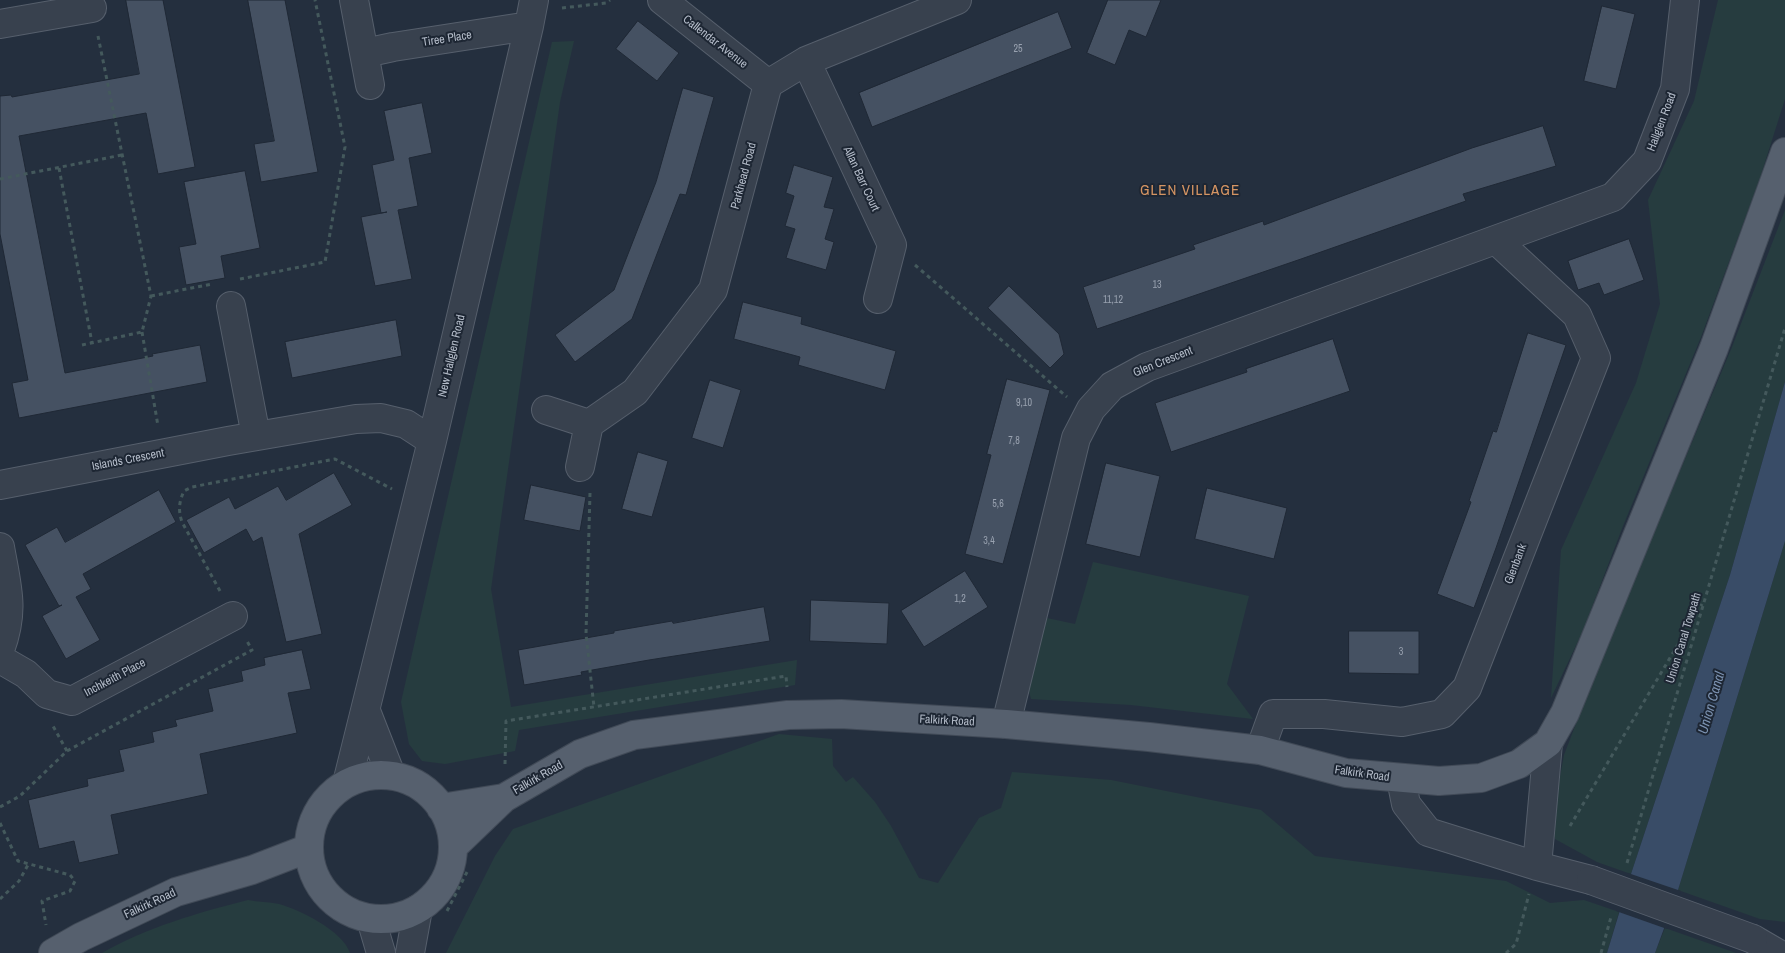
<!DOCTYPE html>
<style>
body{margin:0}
canvas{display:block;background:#242f3e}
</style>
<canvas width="1785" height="953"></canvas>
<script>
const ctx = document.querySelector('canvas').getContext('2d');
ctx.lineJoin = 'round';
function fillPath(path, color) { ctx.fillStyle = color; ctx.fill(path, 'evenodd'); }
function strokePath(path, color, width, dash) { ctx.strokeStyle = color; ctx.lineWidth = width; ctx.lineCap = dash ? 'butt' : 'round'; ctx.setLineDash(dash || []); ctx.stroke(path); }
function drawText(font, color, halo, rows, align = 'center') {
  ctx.font = font + ' "Archivo Narrow",sans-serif'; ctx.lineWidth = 4; ctx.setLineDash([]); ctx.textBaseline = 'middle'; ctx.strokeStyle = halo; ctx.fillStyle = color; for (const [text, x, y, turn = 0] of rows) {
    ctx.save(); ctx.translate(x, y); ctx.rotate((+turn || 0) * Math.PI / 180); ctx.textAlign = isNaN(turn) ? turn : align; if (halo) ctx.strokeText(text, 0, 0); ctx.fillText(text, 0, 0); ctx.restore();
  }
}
fillPath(new Path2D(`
 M 1718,0 L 1785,0 L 1785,99 L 1759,181 L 1701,337 L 1623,526 L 1582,633 L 1551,698 L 1561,550 L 1636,383 L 1660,304 L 1648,200 L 1694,101 Z
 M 574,41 L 560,102 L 491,589 L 511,707 L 797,660 L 795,685 L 519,730 L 515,751 L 445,764 L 422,761 L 409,744 L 401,702 L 552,42 Z
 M 1785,210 L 1785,382 L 1730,575 L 1631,874 L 1597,862 L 1555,839 L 1551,826 L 1564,755 L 1598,666 L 1732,347 Z
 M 1785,541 L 1785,922 L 1760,919 L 1678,890 Z
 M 1093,562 L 1249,596 L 1227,684 L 1253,719 L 1131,705 L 1031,699 L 1026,680 L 1042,617 L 1075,624 Z
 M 779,734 L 832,739 L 833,766 L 846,782 L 853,777 L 875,802 L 891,826 L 919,878 L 938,883 L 979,818 L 1001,808 L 1012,772 L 1111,780 L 1261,810 L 1315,856 L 1506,881 L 1550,903 L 1584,900 L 1619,912 L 1607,953 L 446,953 L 495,856 L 513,829 Z
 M 248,900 C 258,902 269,902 279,904 C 300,910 343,931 350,953 L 102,953 C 148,927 197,913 248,900 Z
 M 1665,928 L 1736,953 L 1655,953 Z`), '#263c3f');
fillPath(new Path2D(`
 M 1785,382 L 1785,541 L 1678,890 L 1655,953 L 1607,953 L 1631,874 L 1730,575 Z`), '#394c67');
fillPath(new Path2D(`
 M 1628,873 L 1681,891 L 1667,929 L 1616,911 Z`), '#242f3e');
const building = new Path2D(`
 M 126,0 L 163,0 L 195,167 L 158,174 L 146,113 L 19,136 L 65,373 L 153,356 L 152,354 L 200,345 L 207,382 L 19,418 L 12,383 L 28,380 L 0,234 L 0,96 L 11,95 L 12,97 L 139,74 Z
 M 248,0 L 285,0 L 318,172 L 261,182 L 254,144 L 274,141 Z
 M 1108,0 L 1161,0 L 1146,37 L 1129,30 L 1115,65 L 1087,53 Z
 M 1602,6 L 1635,14 L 1616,89 L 1584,81 Z
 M 1058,12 L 1072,48 L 872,127 L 859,93 Z
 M 638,21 L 679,53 L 657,81 L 616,49 Z
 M 683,88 L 714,97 L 686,195 L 680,194 L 632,319 L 575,362 L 555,335 L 614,290 L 656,182 Z
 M 422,103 L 432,153 L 409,158 L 418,206 L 398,210 L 412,279 L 375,286 L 361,217 L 387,212 L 381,213 L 372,165 L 394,160 L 384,111 Z
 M 1543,126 L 1556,166 L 1463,194 L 1466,201 L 1301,259 L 1097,329 L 1083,287 L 1195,249 L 1193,245 L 1263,221 L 1264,225 L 1472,148 Z
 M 794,165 L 833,177 L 824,207 L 834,209 L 825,239 L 834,242 L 826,270 L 786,258 L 795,229 L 785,226 L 794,196 L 786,193 Z
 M 245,171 L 260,248 L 221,256 L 225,278 L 186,285 L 179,247 L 196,244 L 184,182 Z
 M 1629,239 L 1644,280 L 1604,295 L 1599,283 L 1578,290 L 1568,261 Z
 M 1009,286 L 1059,334 L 1064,354 L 1050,368 L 988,308 Z
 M 743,302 L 802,317 L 801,324 L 896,351 L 885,390 L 798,365 L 800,357 L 734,339 Z
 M 396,320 L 402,356 L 292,378 L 285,342 Z
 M 1528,333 L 1566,345 L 1496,548 L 1474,608 L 1437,594 L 1471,502 L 1469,501 L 1493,431 L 1496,432 Z
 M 1333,339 L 1350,391 L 1171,452 L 1155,403 L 1247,372 L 1246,369 Z
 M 1007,379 L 1050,390 L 1003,564 L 965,554 L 991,455 L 987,454 Z
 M 710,380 L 741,390 L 723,448 L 692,438 Z
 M 638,452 L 668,461 L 652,517 L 622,509 Z
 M 1106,463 L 1160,476 L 1140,557 L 1086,544 Z
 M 334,473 L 352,505 L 299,534 L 322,634 L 286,642 L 262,537 L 253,542 L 246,529 L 204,553 L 186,520 L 229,497 L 235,509 L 278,486 L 286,500 Z
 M 531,485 L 586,497 L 580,531 L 524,520 Z
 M 1207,488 L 1287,508 L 1274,559 L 1195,539 Z
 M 159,490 L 176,522 L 83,574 L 91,589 L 76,597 L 100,640 L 66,659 L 42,616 L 62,605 L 59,606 L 25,545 L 57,527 L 65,542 Z
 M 965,571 L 988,607 L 924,647 L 901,611 Z
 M 811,600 L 889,603 L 887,644 L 810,641 Z
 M 764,607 L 770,641 L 649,660 L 581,672 L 582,675 L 524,685 L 518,650 L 614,633 L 614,631 L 672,621 L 673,623 Z
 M 1349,631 L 1419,631 L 1419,674 L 1349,673 Z
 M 302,650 L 311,689 L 288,693 L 297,733 L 200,754 L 208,794 L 111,815 L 119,854 L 79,863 L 74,841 L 39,849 L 28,800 L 88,786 L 87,779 L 124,771 L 119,750 L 154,742 L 152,732 L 177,726 L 175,720 L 213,711 L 208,689 L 243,681 L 241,671 L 265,665 L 264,658 Z`);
fillPath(building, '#455162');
strokePath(building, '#1f2835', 1);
const minor = new Path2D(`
 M 354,0 L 370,85
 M 662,0 L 768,84
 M 0,24 L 92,8
 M 365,53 L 393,47 L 529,26
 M 806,61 L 892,245 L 878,299
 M 231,306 L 256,436
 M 546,410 L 589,424 L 580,467
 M 589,424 L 635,392 L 713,290 L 768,84 L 806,61 L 957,0
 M 0,485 L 228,441 L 356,419 L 381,418 L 406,424 L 432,441
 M 0,547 C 7,587 15,610 0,650
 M 0,659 L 26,674 L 47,694 L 72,701 L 233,616
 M 366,711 L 391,775
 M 1006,724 L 1076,438 L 1091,409 L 1112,386 L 1147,367 L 1613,197 L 1647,161 L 1675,89 L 1685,0
 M 1260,750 L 1273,714 L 1324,714 L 1402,722 L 1442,714 L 1467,688 L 1596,358 L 1577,315 L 1496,240
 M 1401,779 L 1406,804 L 1428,832 L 1537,866 L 1591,880
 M 347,783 L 432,441 L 529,26 L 534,0
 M 1537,866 L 1548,743
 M 371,919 L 381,953
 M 1753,939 L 1777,953
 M 410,953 L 418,909`);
const major = new Path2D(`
 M309 847a72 72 0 1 1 144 0a72 72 0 1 1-144 0Z
 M 441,808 L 504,798
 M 453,847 L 504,798 L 580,754 L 634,735 L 788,715 L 841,714 L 1006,724 L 1149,737 L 1260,750 L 1346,773 L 1439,781 L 1481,778 L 1519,764 L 1548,743 L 1565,713 L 1714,348 L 1785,152
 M 53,953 L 81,937 L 176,892 L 252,870 L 309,848`);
strokePath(minor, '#565f6c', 30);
strokePath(major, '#414a57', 30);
strokePath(new Path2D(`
 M 562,8 L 606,3 L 610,0
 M 59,168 L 92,343
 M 0,179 L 122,155
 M 915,265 L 1067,397
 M 240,279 L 325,262 L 345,147 L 315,0
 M 151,296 L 212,284
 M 142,332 L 158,426
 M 82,345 L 142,332 L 151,296 L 98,36
 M 590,493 L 586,634 L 594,707
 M 220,591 L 182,522 C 178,510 179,502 184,491 L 192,487 L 335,459 L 392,489
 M 67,751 L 252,650 L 247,641
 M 505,764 L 506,721 L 786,676 L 787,687
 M 0,807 L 20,796 L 67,751 L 53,726
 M 0,823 L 18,861 L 70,875 L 75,881 L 70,891 L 42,901 L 46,925
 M 1570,826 L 1702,604
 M 1627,863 L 1785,328
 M 0,899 L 19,881 L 29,863
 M 447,911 L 467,872
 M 1506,953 L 1516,944 L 1529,894
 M 1601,953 L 1611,917`), '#44595c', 3, [4, 4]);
strokePath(minor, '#38414e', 28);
strokePath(major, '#56606e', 28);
const minorBridge = new Path2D(`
 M 1591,880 L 1753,939`);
strokePath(minorBridge, '#565f6c', 30, []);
strokePath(minorBridge, '#38414e', 28);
drawText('10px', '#98a1af', null, [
 ["25",1018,49],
 ["13",1157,285],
 ["11,12",1113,300],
 ["9,10",1024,403],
 ["7,8",1014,441],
 ["5,6",998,504],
 ["3,4",989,541],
 ["1,2",960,599],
 ["3",1401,652]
]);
drawText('12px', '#b4bcc9', '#1d2633', [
 ["Tiree Place",447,39,-9],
 ["Callendar Avenue",715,42,38],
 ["Hallglen Road",1662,122,-69],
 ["Parkhead Road",744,176,-75],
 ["Allan Barr Court",861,179,65],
 ["New Hallglen Road",452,356,-77],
 ["Glen Crescent",1163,362,-22],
 ["Islands Crescent",128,460,-11],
 ["Glenbank",1516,564,-69],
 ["Union Canal Towpath",1684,638,-73],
 ["Inchkeith Place",115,678,-28],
 ["Falkirk Road",947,721,3],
 ["Falkirk Road",1362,774,8],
 ["Falkirk Road",538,778,-30],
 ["Falkirk Road",150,904,-25]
]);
drawText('italic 14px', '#7c92b1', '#1d2633', [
 ["Union Canal",1712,703,-74]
]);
ctx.letterSpacing = '1px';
drawText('15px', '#d59563', '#1d2633', [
 ["GLEN VILLAGE",1190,191]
]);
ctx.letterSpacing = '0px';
</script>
